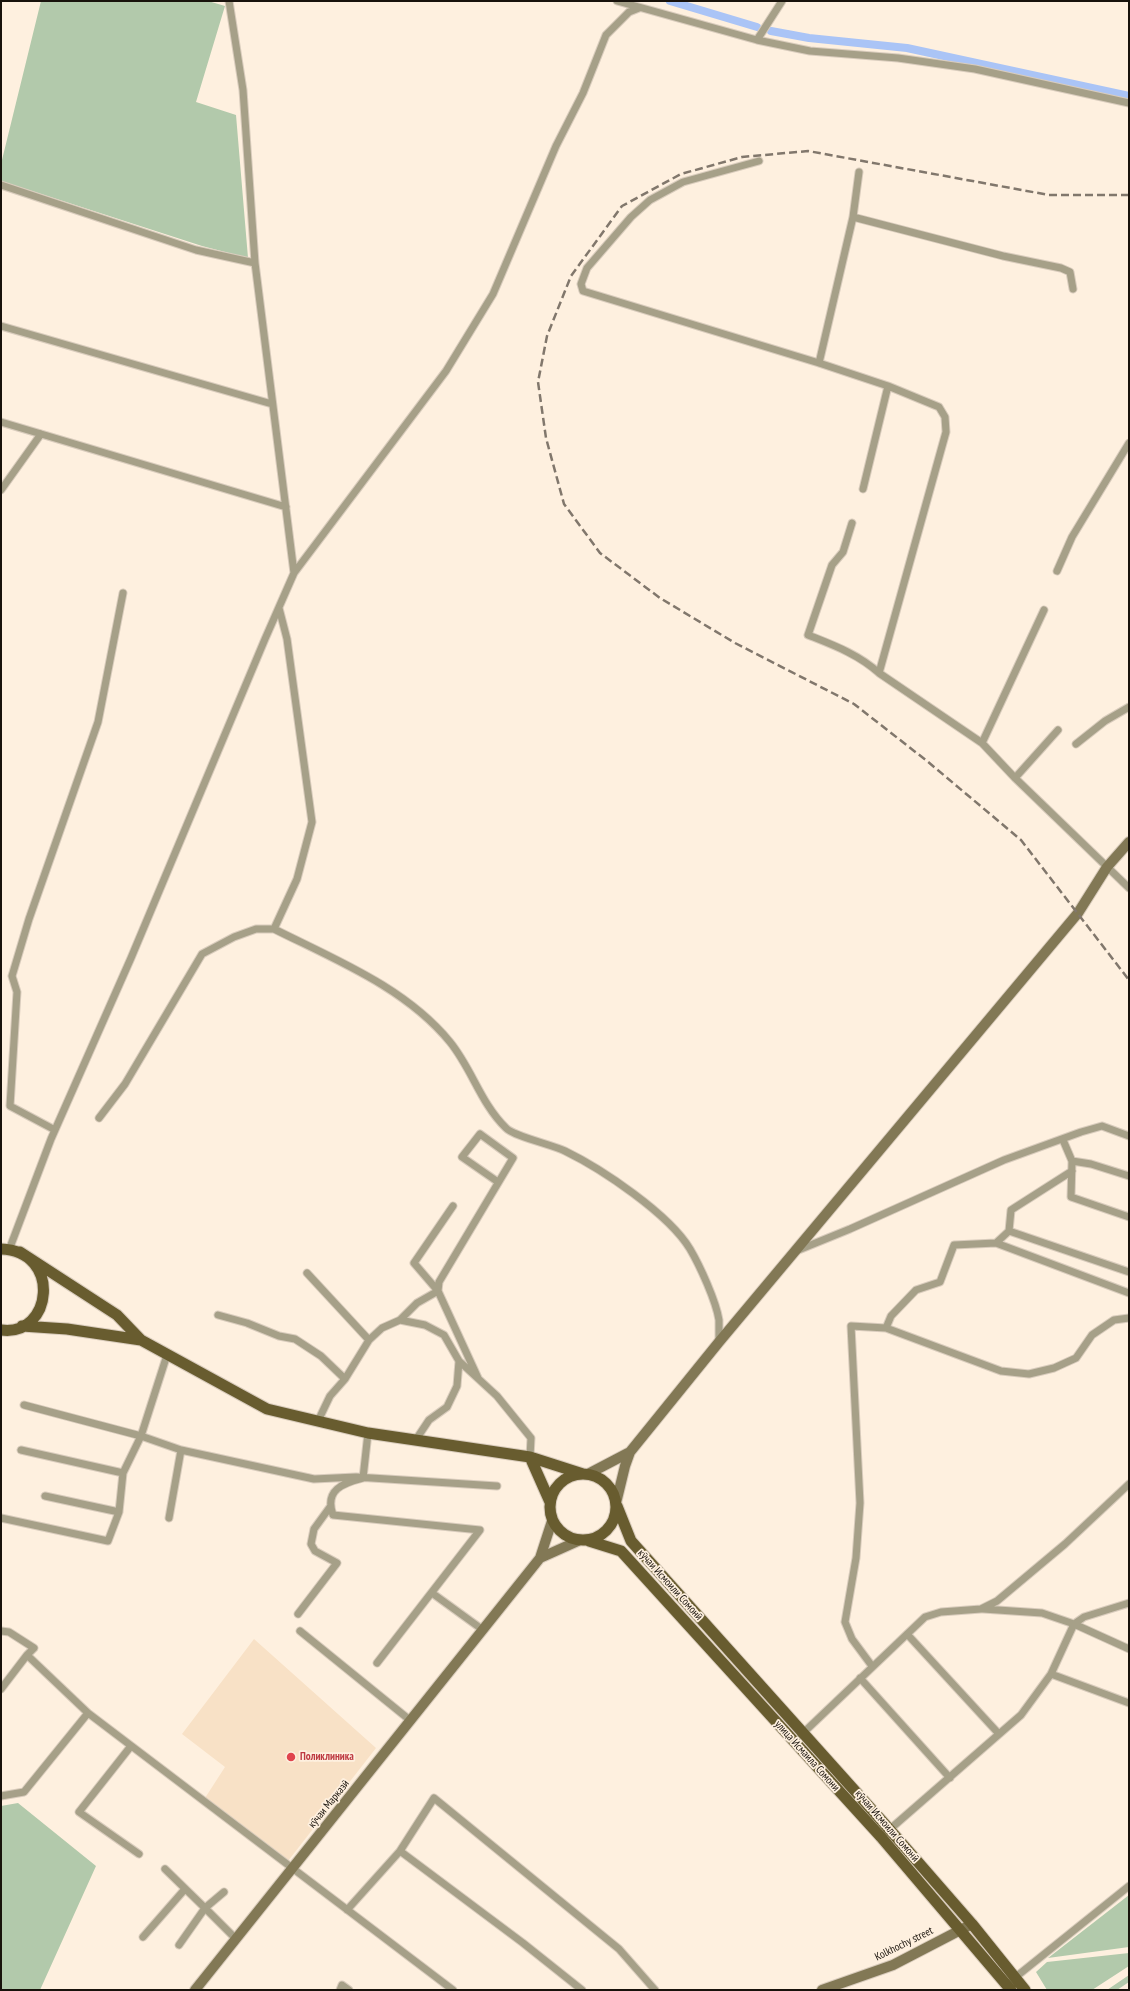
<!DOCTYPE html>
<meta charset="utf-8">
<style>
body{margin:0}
#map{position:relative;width:1130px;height:1991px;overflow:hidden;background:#fef0df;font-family:"PT Sans Narrow",sans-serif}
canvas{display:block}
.frame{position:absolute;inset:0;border:2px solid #18120b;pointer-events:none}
</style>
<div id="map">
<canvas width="1130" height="1991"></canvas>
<div class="frame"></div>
</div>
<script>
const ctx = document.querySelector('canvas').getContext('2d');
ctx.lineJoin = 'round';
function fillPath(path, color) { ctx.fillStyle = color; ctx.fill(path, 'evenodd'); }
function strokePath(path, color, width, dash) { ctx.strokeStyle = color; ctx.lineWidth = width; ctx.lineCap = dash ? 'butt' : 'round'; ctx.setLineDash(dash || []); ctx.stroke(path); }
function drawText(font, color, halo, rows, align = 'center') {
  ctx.font = font + ' "PT Sans Narrow",sans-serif'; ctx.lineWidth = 3.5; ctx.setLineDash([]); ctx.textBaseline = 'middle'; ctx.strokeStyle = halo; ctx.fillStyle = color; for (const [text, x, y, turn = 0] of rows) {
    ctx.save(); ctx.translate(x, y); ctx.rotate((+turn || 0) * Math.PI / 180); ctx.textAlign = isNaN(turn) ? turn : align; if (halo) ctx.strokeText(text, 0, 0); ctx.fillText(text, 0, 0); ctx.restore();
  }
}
fillPath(new Path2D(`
 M 254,1639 L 376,1748 L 288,1861 L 205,1798 L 225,1767 L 182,1734 Z`), '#f8e1c6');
fillPath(new Path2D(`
 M 41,1 L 208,1 L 225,6 L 196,102 L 236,115 L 248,258 L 202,246 L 1,181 L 1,164 Z
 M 18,1803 L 96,1866 L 40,1990 L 1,1990 L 1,1806 Z
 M 1129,1895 L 1129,1947 L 1048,1958 Z
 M 1129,1953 L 1129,1966 L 1092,1990 L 1047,1990 L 1036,1972 L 1047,1962 Z
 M 1129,1975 L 1129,1982 L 1117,1990 L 1107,1990 Z`), '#b2c9ab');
strokePath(new Path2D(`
 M 670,1 L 757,27
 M 771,31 L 809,38 L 907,48 L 1129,96`), '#aac4f6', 8);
const street = new Path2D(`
 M 229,1 L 243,90 L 255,263 L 294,573
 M 617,1 L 757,40 L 810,51 L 898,58 L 975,69 L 1129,103
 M 757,40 L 782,1
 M 759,161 L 683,182 L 650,200 L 631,217 L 587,268 L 581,284 L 583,291 L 819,363 L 888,386 L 939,407 L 945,417 L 946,432 L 879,673 L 982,743
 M 1,185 L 196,250 L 255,263
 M 853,217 L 859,172
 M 1,326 L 272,404
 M 819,363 L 853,217 L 1003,256 L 1061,268 L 1070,272 L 1073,289
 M 1,422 L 286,507
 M 863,489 L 888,386
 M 1,490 L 41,434
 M 852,523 L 843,552 L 832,565 L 808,635 C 833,645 858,654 879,673
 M 1057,571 L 1072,537 L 1129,443
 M 279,608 L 287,639 L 312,822 L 297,879 L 274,929 C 336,960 406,988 450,1042 C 472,1069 481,1104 506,1128 C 513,1136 553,1145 565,1151 C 602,1169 669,1214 690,1249 C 700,1266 716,1301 719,1320 C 719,1327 719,1335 719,1342
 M 1058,730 L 1015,778 L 1129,888
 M 1076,744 L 1105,721 L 1129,707
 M 1015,778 L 982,743 L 1044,610
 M 99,1118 L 125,1084 L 202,954 L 234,937 L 256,929 L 274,929
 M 55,1130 L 10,1106 L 17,992 L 12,976 L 29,919 L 98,722 L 123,593
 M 1063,1140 L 1072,1161 L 1071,1197 L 1129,1217
 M 1072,1161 L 1091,1164 L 1129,1176
 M 1009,1231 L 1129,1272
 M 996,1243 L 1129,1293
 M 9,1250 L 51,1139 L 131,958 L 265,639 L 294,573 L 446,371 L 493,294 L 556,146 L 583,93 L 606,35 L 629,12 L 639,8
 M 796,1251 L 850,1229 L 1004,1160 L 1081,1132 L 1102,1126 L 1129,1136
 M 307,1273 L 369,1340
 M 218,1315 L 247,1323 L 279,1336 L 295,1339 L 321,1356 L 345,1379 L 330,1396 L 318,1421
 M 400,1320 L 417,1303 L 438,1291 L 414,1263 L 453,1206
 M 886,1328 L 891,1316 L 916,1290 L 940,1282 L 954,1245 L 996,1243 L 1009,1231 L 1011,1210 L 1072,1171
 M 459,1361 L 497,1396 L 531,1438 L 530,1457
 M 478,1378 L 438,1291 L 439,1282 L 513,1158 L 480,1134 L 462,1157 L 498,1182
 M 345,1379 L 369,1340 L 382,1328 L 400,1320 L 425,1325 L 444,1335 L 459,1361 L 457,1386 L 447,1407 L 429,1420 L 415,1441
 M 24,1405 L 141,1436 L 167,1355
 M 368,1433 L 363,1478 C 343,1483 324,1490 333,1515 L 480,1530 L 377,1663
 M 21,1450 L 123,1473 L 141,1436 L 181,1450 L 169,1518
 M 181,1450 L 314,1479 L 356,1477 L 497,1486
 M 45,1496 L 119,1512 L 123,1473
 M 1,1518 L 108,1541 L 119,1512
 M 432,1593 L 483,1630
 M 983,1609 L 1042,1613 L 1074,1624 L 1129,1649
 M 298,1614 L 337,1563 L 315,1551 L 311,1544 L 314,1529 L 330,1507
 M 1,1631 L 9,1632 L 34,1648 L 27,1655 L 88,1713 L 453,1990
 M 300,1631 L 411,1721
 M 907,1634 L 999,1734
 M 872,1666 L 852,1639 L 845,1622 L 856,1558 L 860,1503 L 851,1326 L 886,1328 L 1001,1371 L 1029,1374 L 1054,1368 L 1076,1358 L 1092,1335 L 1114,1320 L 1129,1318
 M 1051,1674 L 1129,1703
 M 860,1678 L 950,1778
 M 1,1689 L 27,1655
 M 801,1735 L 925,1617 L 941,1612 L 981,1609 L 997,1601 L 1065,1544 L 1129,1484
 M 131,1746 L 79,1812 L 139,1854
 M 1,1796 L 24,1792 L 88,1713
 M 881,1837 L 1021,1715 L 1051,1674 L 1074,1624 L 1084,1617 L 1129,1603
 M 400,1851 L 523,1943 L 582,1990
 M 165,1869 L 205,1908 L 179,1945
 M 224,1892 L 205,1908 L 236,1939
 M 347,1910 L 400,1851 L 434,1798 L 619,1949 L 655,1990
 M 143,1937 L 185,1889
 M 1012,1980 L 1129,1886
 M 340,1990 L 342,1985 L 349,1990`);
const secondary = new Path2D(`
 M 588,1474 L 630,1452
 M 616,1503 L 625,1466 L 630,1452 L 719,1342 L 1078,913 L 1107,867 L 1129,842
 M 540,1558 L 578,1541
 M 195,1990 L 540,1558 L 552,1521
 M 822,1990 L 893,1965 L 972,1924`);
const primary = new Path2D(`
 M 1,1249 C 62,1251 53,1337 1,1330
 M 20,1252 L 117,1315 L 141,1340 L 267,1409 L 368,1433 L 530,1457 L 583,1474
 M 22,1326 L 67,1329 L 141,1340
 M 530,1457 L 550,1502
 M550 1507a33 33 0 1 1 66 0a33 33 0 1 1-66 0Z
 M 617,1506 L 631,1541 L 890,1830 L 972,1924 L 1025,1990
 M 589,1541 L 621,1551 L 881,1837 L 1011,1990`);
strokePath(street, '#d9ccbd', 9);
strokePath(secondary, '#d9ccbd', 12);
strokePath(primary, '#d9ccbd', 13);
strokePath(street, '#a6a088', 7);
strokePath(secondary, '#827855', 10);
strokePath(primary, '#685c2f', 11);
strokePath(new Path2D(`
 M 1129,195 L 1049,195 L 808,151 L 742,157 L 681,174 L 622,206 L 571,276 L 547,336 L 538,382 L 546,438 L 564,504 L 600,553 L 660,598 L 735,643 L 854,704 L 927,761 L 1021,840 L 1129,980`), '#81776c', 2.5, [8, 4]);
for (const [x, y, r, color] of [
 [291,1757,5,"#e0444e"]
]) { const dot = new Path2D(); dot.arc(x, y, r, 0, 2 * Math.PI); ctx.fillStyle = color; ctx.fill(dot); strokePath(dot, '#fef0df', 1.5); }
drawText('11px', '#18120b', '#fef0df', [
 ["кӯчаи Исмоили Сомонӣ",670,1585,48],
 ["улица Исмаила Сомони",807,1756,48],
 ["кӯчаи Марказӣ",329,1804,-51],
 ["кӯчаи Исмоили Сомонӣ",887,1826,49],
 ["Kolkhochy street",904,1944,-26]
]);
drawText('bold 11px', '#be3a42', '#fef0df', [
 ["Поликлиника",300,1757]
], 'left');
</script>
